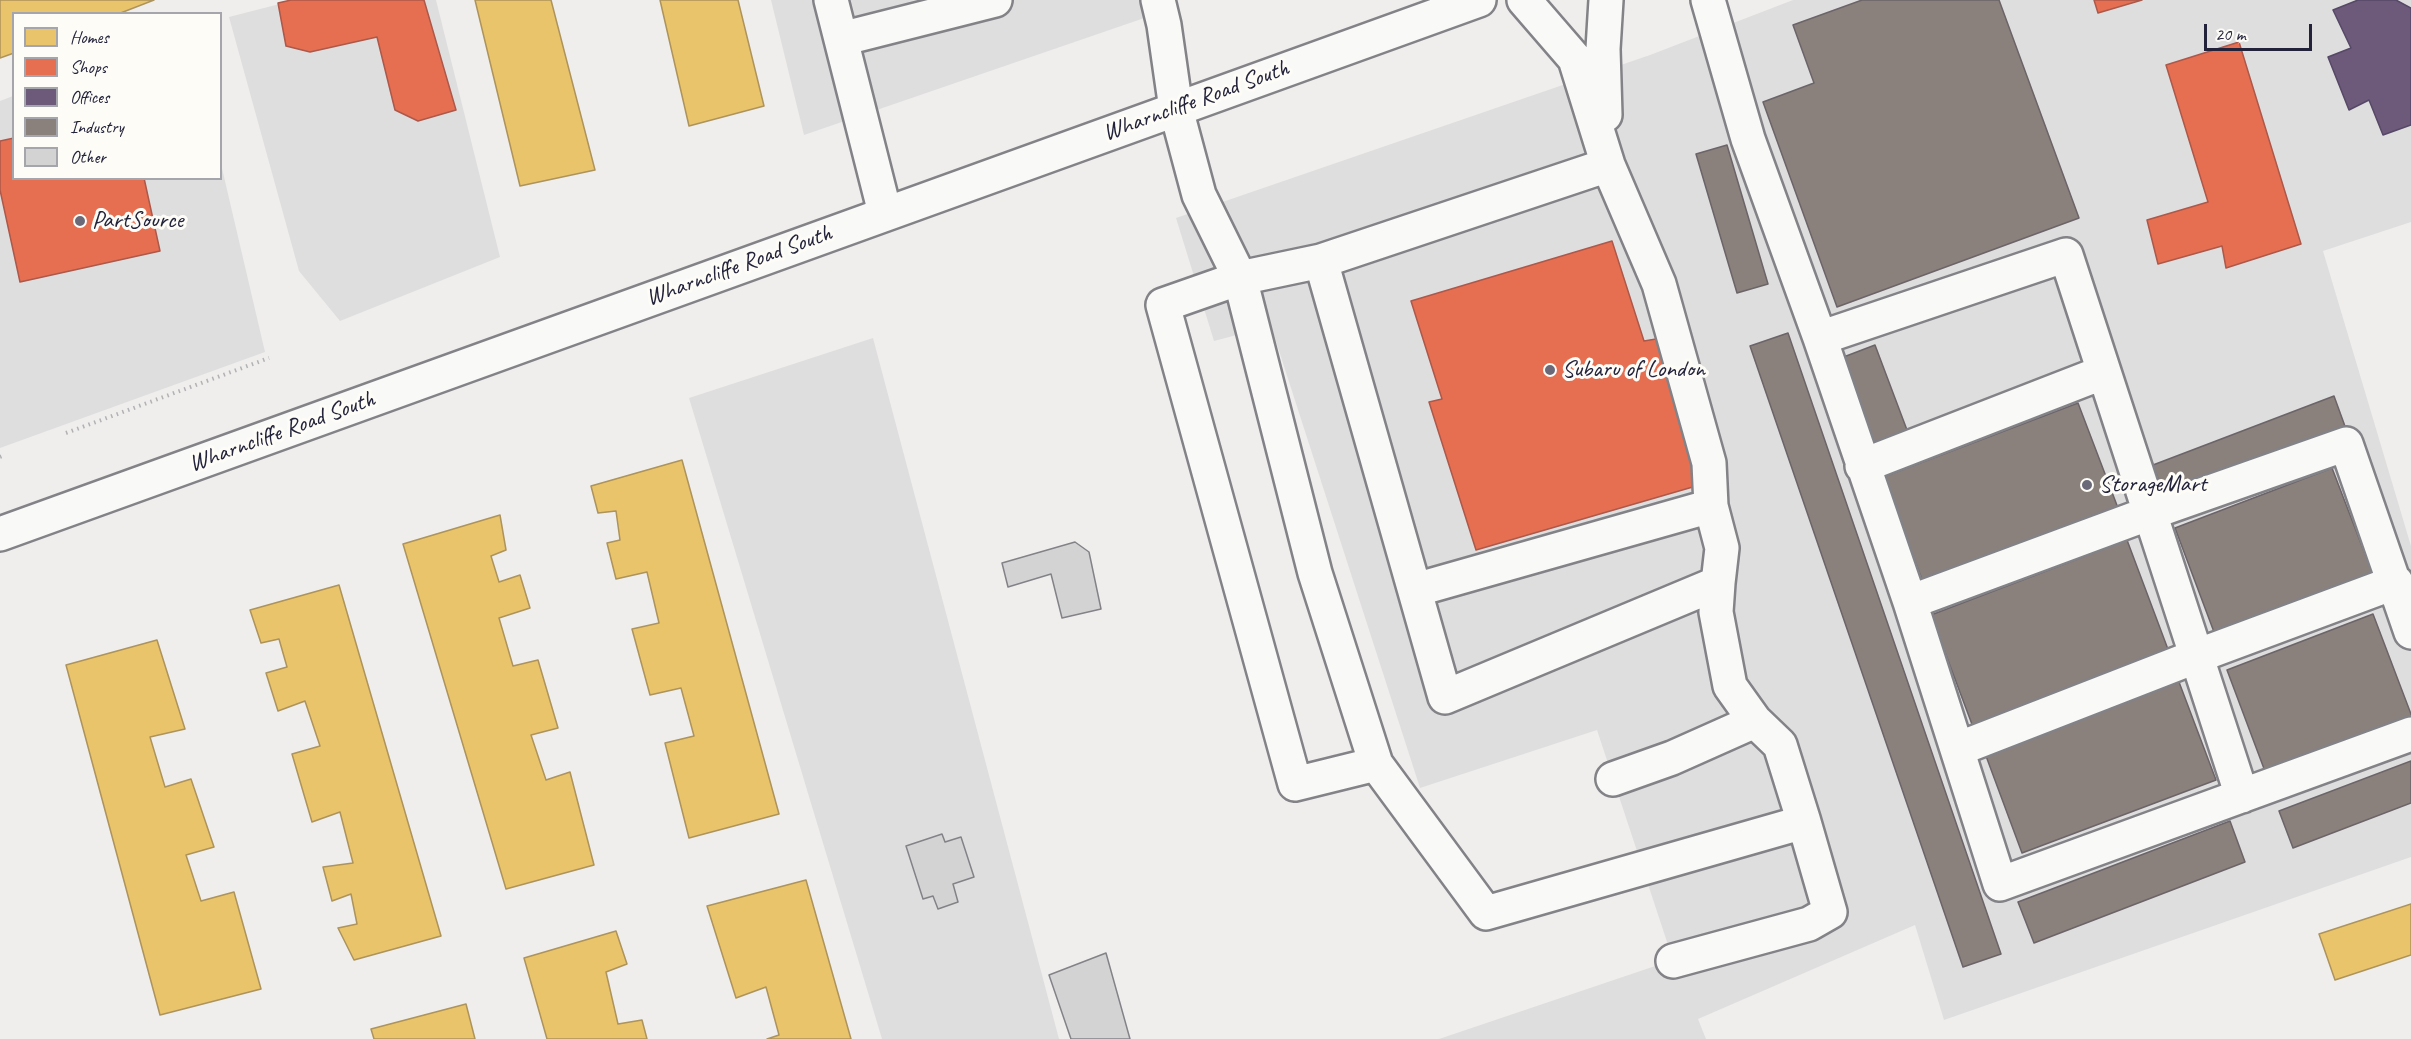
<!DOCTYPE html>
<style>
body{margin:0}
#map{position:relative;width:2411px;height:1039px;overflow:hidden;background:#efeeed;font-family:Caveat,sans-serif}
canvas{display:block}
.legend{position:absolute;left:12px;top:12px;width:210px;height:168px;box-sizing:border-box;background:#fdfcf7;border:2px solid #a5a5ac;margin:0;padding:8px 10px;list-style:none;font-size:18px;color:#22223b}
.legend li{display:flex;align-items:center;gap:12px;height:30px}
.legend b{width:30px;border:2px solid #a5a5ac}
.scale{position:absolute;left:2204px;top:24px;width:108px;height:27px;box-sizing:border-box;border:3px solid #22223b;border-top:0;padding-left:8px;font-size:18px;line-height:21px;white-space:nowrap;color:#22223b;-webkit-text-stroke:4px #fdfcf7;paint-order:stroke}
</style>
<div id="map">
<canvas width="2411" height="1039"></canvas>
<ul class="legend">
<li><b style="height:16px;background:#e9c46a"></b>Homes</li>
<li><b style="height:16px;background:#e76f51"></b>Shops</li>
<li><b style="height:16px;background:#6d597a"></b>Offices</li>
<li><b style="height:16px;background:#8a817c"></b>Industry</li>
<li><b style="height:16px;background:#d4d3d4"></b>Other</li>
</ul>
<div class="scale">20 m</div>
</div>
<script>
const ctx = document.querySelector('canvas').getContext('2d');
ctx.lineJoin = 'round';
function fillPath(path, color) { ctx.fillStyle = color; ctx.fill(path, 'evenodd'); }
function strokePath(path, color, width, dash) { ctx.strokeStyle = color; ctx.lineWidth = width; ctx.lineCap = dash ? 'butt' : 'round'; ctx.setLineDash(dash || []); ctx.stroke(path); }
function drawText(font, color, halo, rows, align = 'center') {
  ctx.font = font + ' Caveat,sans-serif'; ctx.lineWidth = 6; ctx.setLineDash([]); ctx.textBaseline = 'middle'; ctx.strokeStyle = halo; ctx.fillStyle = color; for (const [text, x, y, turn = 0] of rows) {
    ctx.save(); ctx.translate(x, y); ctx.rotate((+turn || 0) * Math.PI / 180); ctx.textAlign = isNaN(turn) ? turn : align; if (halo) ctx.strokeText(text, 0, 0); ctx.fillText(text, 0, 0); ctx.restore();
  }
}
fillPath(new Path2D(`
 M 295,0 L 436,0 L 500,257 L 340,321 L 299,271 L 229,17 Z
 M 771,0 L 1153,0 L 1156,14 L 804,135 Z
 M 1793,0 L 2411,0 L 2411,222 L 2323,251 L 2411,546 L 2411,857 L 1944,1020 L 1915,925 L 1698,1019 L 1706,1039 L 1439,1039 L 1673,960 L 1597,730 L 1420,788 L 1271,326 L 1214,341 L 1176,218 L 1650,55 Z
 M 13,96 L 14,178 L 220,178 L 221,164 L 265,352 L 0,448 L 0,101 Z
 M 873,338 L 1059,1039 L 882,1039 L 689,398 Z`), '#dfdede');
const homes = new Path2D(`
 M 0,0 L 154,0 L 118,14 L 14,14 L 14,53 L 0,58 Z
 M 475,0 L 551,0 L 595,170 L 520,186 Z
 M 660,0 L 738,0 L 764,106 L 689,126 Z
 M 682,460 L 779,814 L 689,838 L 665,743 L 694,736 L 681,688 L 650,695 L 632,629 L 659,623 L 647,572 L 616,579 L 607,543 L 620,540 L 616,511 L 598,513 L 591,486 Z
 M 500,515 L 506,550 L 491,556 L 499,582 L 520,575 L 530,608 L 499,618 L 513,666 L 538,660 L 558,728 L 531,735 L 546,780 L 570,772 L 594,865 L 506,889 L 403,544 Z
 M 339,585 L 441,936 L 354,960 L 338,928 L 357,924 L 351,894 L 332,901 L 323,867 L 353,863 L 340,812 L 312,822 L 292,754 L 320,746 L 305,701 L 278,711 L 266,673 L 287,667 L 279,639 L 261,643 L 250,610 Z
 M 157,640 L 185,729 L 150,737 L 165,787 L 191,779 L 214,847 L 186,855 L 201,901 L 234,892 L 261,989 L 160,1015 L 66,665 Z
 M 806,880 L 851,1039 L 767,1039 L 779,1035 L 766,987 L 736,998 L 707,906 Z
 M 2411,904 L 2411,955 L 2335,980 L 2319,934 Z
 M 616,931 L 627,964 L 606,972 L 618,1024 L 642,1020 L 647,1039 L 547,1039 L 524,958 Z
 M 466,1004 L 475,1039 L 374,1039 L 371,1029 Z`);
fillPath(homes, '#e9c46a');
strokePath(homes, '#ad935c', 1.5);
const shops = new Path2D(`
 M 291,0 L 424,0 L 456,110 L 418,121 L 395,110 L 377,37 L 310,52 L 286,46 L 278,3 Z
 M 2094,0 L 2142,0 L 2098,13 Z
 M 2239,42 L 2301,244 L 2226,268 L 2222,246 L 2158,264 L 2147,220 L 2208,202 L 2166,65 Z
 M 14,138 L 14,178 L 144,178 L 160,251 L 20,282 L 0,190 L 0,141 Z
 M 1612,241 L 1644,341 L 1656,339 L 1703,484 L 1476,550 L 1429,402 L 1442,399 L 1411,301 Z`);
fillPath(shops, '#e76f51');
strokePath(shops, '#ac584a', 1.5);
const offices = new Path2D(`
 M 2358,0 L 2396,0 L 2411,8 L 2411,125 L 2383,135 L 2369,100 L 2349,110 L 2328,57 L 2351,48 L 2333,10 Z`);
fillPath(offices, '#6d597a');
strokePath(offices, '#564867', 1.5);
const industry = new Path2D(`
 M 1862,0 L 1999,0 L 2079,218 L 1837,307 L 1763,102 L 1814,83 L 1793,25 Z
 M 1727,145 L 1768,284 L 1737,293 L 1696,154 Z
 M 1788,333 L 2001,954 L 1963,967 L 1750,346 Z
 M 1875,345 L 1907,430 L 1873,443 L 1841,358 Z
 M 2334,396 L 2346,429 L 2165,498 L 2153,465 Z
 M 2078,403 L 2118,508 L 1923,582 L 1883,477 Z
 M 2332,468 L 2375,580 L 2217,640 L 2175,528 Z
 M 2127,540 L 2169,652 L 1973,727 L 1931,615 Z
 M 2373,614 L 2411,714 L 2411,728 L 2269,782 L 2227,670 Z
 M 2179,682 L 2216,780 L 2022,853 L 1986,756 Z
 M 2411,761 L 2411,803 L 2293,848 L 2279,811 Z
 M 2230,821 L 2245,862 L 2034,943 L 2018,902 Z`);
fillPath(industry, '#8a817c');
strokePath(industry, '#6b6468', 1.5);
const building = new Path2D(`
 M 1075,542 L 1089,552 L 1101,609 L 1062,618 L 1051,574 L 1008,587 L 1002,563 Z
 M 942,834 L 945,842 L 961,837 L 974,877 L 953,884 L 958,902 L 938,909 L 933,896 L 923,899 L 906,846 Z
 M 1106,953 L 1130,1039 L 1071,1039 L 1049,975 Z`);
fillPath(building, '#d4d3d4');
strokePath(building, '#838287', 1.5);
const minor = new Path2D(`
 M 831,0 L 885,213
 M 1158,0 L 1164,25 L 1176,109 L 1199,195 L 1240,278 L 1163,305 L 1295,784 L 1376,764 L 1486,913 L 1804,822 L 1780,745 L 1755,721 L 1730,686 L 1716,612 L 1718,583 L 1445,697 L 1321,261 L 1608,165
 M 1524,0 L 1575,59 L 1608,165 L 1659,284 L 1709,463 L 1711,506
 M 1708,0 L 1748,139 L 1820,338 L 1910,602 L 2000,884 L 2411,734
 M 841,39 L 995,0
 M 1605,115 L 1603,49 L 1606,0
 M 1321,261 L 1240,278 L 1315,573 L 1376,764
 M 1820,338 L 2066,255 L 2150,513 L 2346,444 L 2411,632
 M 1862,466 L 2104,372
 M 1415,590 L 1711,506 L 1722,548 L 1718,583
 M 1910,602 L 2150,513 L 2242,796
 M 1958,749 L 2197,656 L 2396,582
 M 1613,779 L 1672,758 L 1755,721
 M 1673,961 L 1809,924 L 1830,912 L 1804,822`);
const major = new Path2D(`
 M 0,534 L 1479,0`);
strokePath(minor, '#838287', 38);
strokePath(major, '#838287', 38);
strokePath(new Path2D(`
 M 66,433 L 269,358
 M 0,457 L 5,455`), '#b2b2b4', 4, [1.5, 4.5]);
strokePath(minor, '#f9f9f7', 33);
strokePath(major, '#f9f9f7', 33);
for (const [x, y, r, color] of [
 [80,221,6,"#6a6979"],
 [1550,370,6,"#6a6979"],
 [2087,485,6,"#6a6979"]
]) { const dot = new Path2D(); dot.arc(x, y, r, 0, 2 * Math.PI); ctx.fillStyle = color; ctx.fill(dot); strokePath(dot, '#fdfcf7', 2); }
drawText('24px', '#22223b', '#fdfcf7', [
 ["Wharncliffe Road South",1196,101,-20],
 ["Wharncliffe Road South",739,266,-20],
 ["Wharncliffe Road South",282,432,-20]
]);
drawText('24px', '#22223b', '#fdfcf7', [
 ["PartSource",92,221],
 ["Subaru of London",1562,370],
 ["StorageMart",2099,485]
], 'left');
</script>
